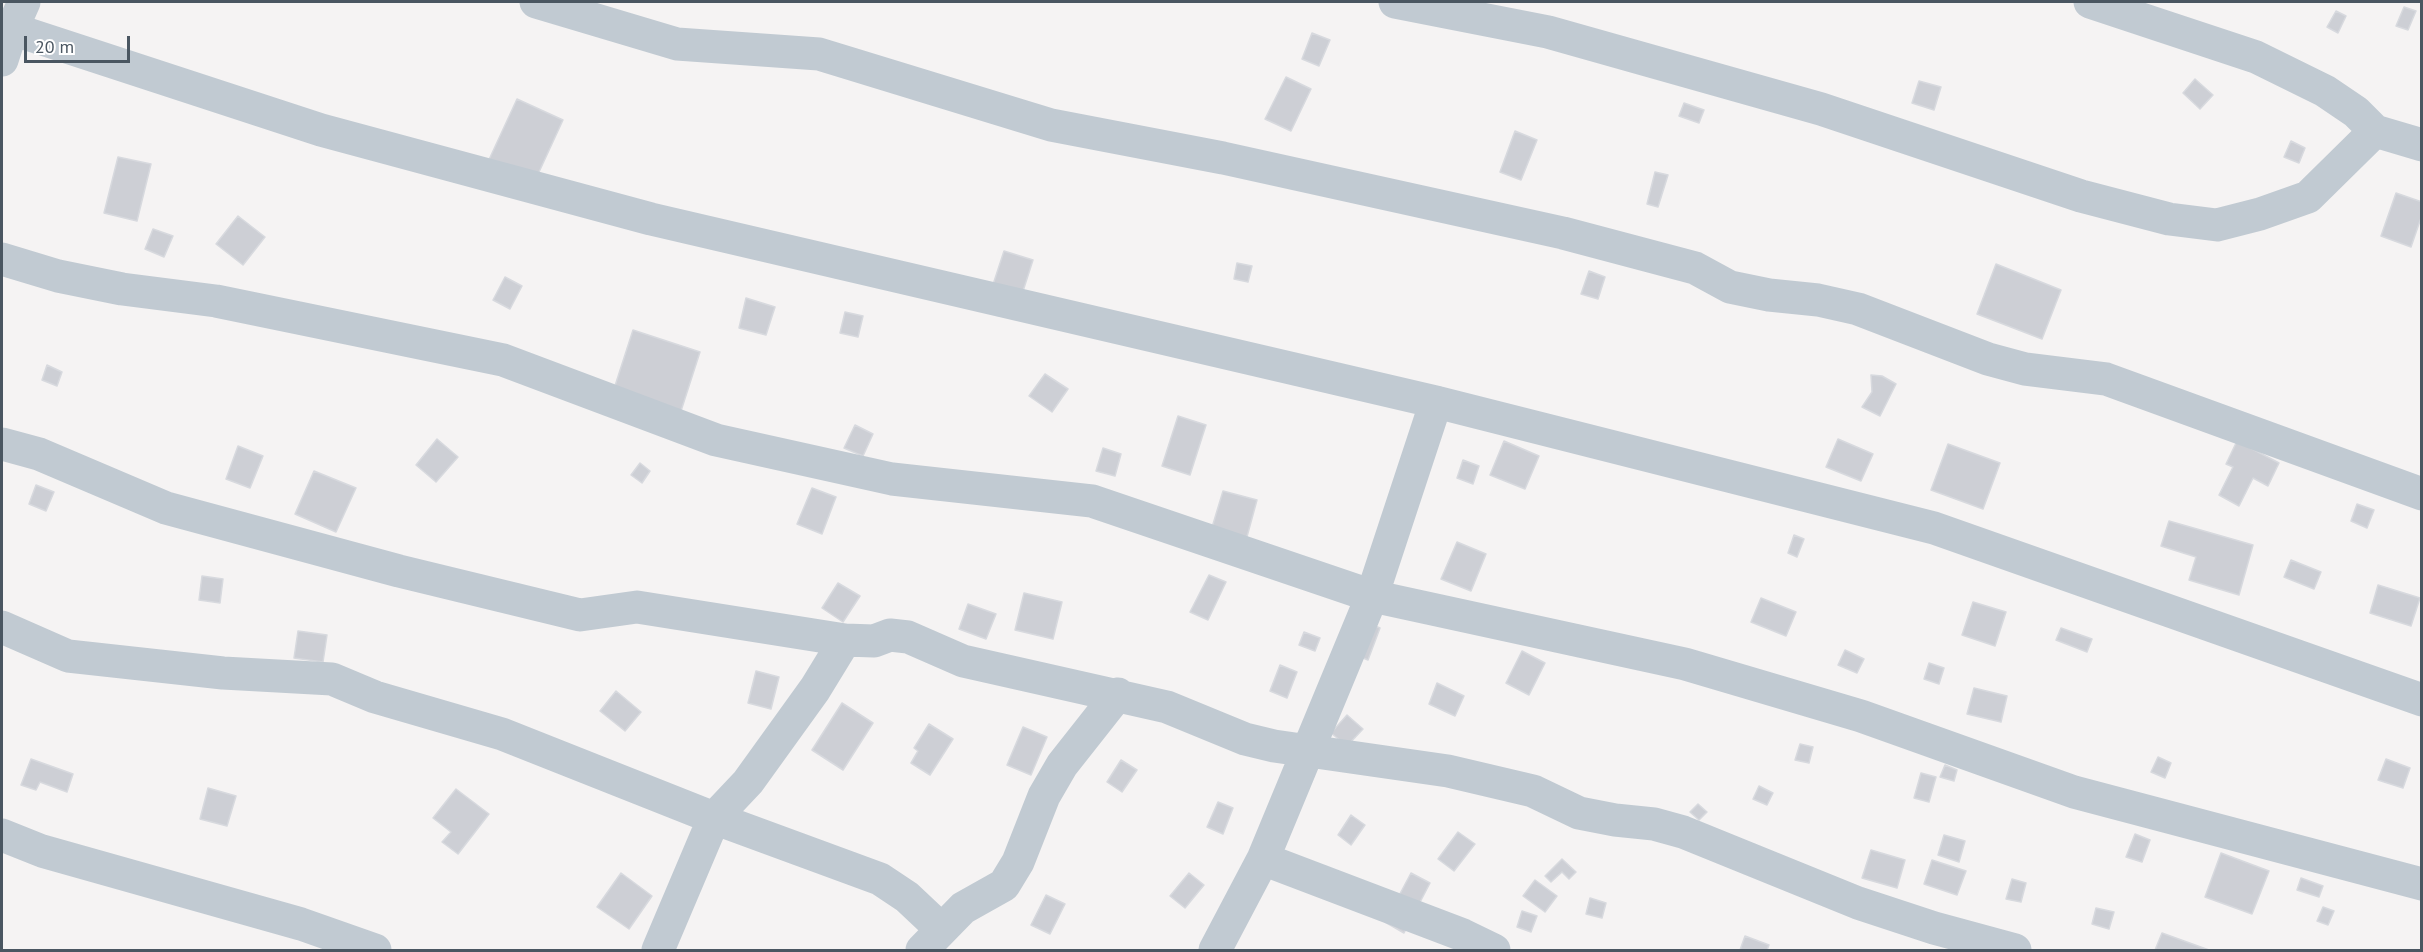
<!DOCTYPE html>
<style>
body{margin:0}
#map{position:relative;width:2423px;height:952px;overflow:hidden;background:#f5f3f3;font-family:"PT Sans",sans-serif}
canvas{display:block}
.frame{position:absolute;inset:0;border:3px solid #4a5661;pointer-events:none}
.scale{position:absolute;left:24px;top:36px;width:106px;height:27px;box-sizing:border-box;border:3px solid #4a5661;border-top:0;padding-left:8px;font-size:18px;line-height:21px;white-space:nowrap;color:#4a5661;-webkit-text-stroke:4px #fff;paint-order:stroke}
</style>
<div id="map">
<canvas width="2423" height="952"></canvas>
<div class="frame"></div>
<div class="scale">20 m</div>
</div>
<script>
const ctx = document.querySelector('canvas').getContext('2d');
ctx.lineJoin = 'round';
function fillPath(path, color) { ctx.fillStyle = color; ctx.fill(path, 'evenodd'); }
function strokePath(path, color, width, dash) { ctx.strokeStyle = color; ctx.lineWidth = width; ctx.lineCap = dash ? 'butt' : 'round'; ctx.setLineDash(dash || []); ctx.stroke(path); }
const building = new Path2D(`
 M 2404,7 L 2416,11 L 2408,30 L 2396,26 Z
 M 2336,11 L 2346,16 L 2338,33 L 2327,27 Z
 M 1312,33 L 1330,40 L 1319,66 L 1302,59 Z
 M 1286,77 L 1311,89 L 1291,131 L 1265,119 Z
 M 2195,79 L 2213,95 L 2200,109 L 2183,93 Z
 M 1919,81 L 1941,87 L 1934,110 L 1912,103 Z
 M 517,99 L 563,120 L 533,185 L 487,164 Z
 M 1684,103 L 1704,110 L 1699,123 L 1679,116 Z
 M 1515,131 L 1537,140 L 1521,180 L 1500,172 Z
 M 2291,141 L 2305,148 L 2299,163 L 2284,157 Z
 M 118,157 L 151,164 L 137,221 L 104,213 Z
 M 1655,172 L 1668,175 L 1658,207 L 1647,204 Z
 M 2396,193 L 2422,202 L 2422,215 L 2411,247 L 2381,236 Z
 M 238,216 L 265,237 L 243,265 L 216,244 Z
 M 153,229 L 173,236 L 164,257 L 145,249 Z
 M 1004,251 L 1033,260 L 1016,313 L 987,303 Z
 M 1237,263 L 1252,266 L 1248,282 L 1234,279 Z
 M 1996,264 L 2061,290 L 2042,339 L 1977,314 Z
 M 1589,271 L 1605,277 L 1598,299 L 1581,294 Z
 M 505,277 L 522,286 L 510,309 L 493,300 Z
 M 746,298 L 775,307 L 766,335 L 739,328 Z
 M 845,312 L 863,316 L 858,337 L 840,333 Z
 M 633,330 L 700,352 L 680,414 L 613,392 Z
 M 47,365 L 62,372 L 57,386 L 42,380 Z
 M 1045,374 L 1068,389 L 1052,412 L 1029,396 Z
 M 1871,375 L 1882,376 L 1896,384 L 1880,416 L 1862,407 L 1872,392 Z
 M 1178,416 L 1206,425 L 1190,475 L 1162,466 Z
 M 855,425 L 873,434 L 863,456 L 844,448 Z
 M 437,439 L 458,457 L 436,482 L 416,465 Z
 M 1838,439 L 1873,454 L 1861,481 L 1826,467 Z
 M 1504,441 L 1539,456 L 1525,489 L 1490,475 Z
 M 2237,441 L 2279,463 L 2268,486 L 2253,478 L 2239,506 L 2219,495 L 2233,467 L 2226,464 Z
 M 1948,444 L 2000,463 L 1983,509 L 1931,490 Z
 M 238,446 L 263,456 L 250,488 L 226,479 Z
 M 1103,448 L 1121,454 L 1115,476 L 1096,471 Z
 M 1463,460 L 1479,466 L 1473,484 L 1457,478 Z
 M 640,463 L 650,471 L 642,483 L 631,475 Z
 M 314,471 L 356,488 L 336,532 L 295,514 Z
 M 36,485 L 54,492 L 46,511 L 29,504 Z
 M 812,488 L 836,497 L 822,534 L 797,524 Z
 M 1223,491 L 1257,500 L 1245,544 L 1210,534 Z
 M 2357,504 L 2374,510 L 2367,528 L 2351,521 Z
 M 2169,521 L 2253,545 L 2239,595 L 2189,580 L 2196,557 L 2161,546 Z
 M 1794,535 L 1804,539 L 1797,557 L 1788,553 Z
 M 1457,542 L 1486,554 L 1471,591 L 1441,579 Z
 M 2291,560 L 2321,572 L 2314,589 L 2284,577 Z
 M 1209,575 L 1226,582 L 1208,620 L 1190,612 Z
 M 202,576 L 223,579 L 220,603 L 199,600 Z
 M 838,583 L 860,596 L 843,622 L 822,608 Z
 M 2378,585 L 2420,598 L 2411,626 L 2370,613 Z
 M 1024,593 L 1062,602 L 1053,639 L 1015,630 Z
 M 1761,598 L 1796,612 L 1786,636 L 1751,622 Z
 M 1973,602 L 2006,612 L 1995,646 L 1962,635 Z
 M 968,604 L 996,614 L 986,639 L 959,629 Z
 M 1363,621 L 1380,628 L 1368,660 L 1351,653 Z
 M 2061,628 L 2092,639 L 2087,652 L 2056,640 Z
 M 298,631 L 327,635 L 323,662 L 294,658 Z
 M 1304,632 L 1320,638 L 1315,651 L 1299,645 Z
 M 1845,650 L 1864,659 L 1857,673 L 1838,665 Z
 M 1522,651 L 1545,663 L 1529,695 L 1506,683 Z
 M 1929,663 L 1944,668 L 1939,684 L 1924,679 Z
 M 1280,665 L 1297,672 L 1287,698 L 1270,691 Z
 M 756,671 L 779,677 L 771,709 L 748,703 Z
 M 1437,683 L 1464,696 L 1455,716 L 1429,704 Z
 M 1974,688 L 2007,696 L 2001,722 L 1967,714 Z
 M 616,691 L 641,712 L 625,731 L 600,711 Z
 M 842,703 L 873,723 L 843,770 L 812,750 Z
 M 1347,715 L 1363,729 L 1347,746 L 1331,733 Z
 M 929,724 L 953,739 L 930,775 L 911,763 L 918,751 L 914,748 Z
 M 1023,727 L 1047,737 L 1031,775 L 1007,765 Z
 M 1800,744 L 1813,747 L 1809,763 L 1795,760 Z
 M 2158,757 L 2171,763 L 2165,778 L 2151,772 Z
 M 31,759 L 73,774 L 67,792 L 40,782 L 36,790 L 21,785 Z
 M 2386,759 L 2410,768 L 2403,788 L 2378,780 Z
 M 1121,760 L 1137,770 L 1122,792 L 1107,782 Z
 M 1945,765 L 1957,770 L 1954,781 L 1940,777 Z
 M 1921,773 L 1936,777 L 1929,802 L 1914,798 Z
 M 1759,786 L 1773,793 L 1767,805 L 1753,799 Z
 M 208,788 L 236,796 L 227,826 L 200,819 Z
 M 456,789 L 489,814 L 458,854 L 442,842 L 451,832 L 433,818 Z
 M 1218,802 L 1233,808 L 1223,834 L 1207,827 Z
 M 1698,804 L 1707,812 L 1699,820 L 1690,812 Z
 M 1351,815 L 1365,825 L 1351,845 L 1338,835 Z
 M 1458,832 L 1475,844 L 1454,871 L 1438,859 Z
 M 2135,834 L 2150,840 L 2142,862 L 2126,857 Z
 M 1944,835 L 1965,841 L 1959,862 L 1938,855 Z
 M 1871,850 L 1905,860 L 1897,888 L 1862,878 Z
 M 2221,853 L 2269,871 L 2252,914 L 2205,897 Z
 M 1562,859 L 1576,872 L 1569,879 L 1562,872 L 1551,882 L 1545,876 Z
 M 1932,860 L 1966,871 L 1957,895 L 1924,884 Z
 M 621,873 L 652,896 L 629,929 L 597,907 Z
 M 1189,873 L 1204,885 L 1185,908 L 1170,896 Z
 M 1411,873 L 1430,883 L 1404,933 L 1385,922 Z
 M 2301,878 L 2323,886 L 2319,897 L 2297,890 Z
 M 2012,879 L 2026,883 L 2021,902 L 2006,899 Z
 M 1535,880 L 1557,896 L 1545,912 L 1523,896 Z
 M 1046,895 L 1065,904 L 1050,934 L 1031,925 Z
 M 1590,898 L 1606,903 L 1602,918 L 1586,914 Z
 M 2323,907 L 2334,911 L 2328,925 L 2317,921 Z
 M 2096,908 L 2114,912 L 2109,929 L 2092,924 Z
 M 1522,911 L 1537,916 L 1531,932 L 1517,927 Z
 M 2162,933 L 2209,950 L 2155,950 Z
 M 1745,936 L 1769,945 L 1767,950 L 1740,950 Z`);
fillPath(building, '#cdcfd5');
strokePath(building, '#d7d9de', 1.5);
strokePath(new Path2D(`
 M 536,2 L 677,44 L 819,54 L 1051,125 L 1223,158 L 1563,233 L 1695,268 L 1730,287 L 1769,295 L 1818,300 L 1858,309 L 1988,359 L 2025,369 L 2106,379 L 2422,494
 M 1395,2 L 1548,32 L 1821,109 L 2081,196 L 2169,219 L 2217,225 L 2260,214 L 2308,197 L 2375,131
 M 2090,2 L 2256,57 L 2325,91 L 2356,112 L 2375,131 L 2422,145
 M 12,29 L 321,130 L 651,219 L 1436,402 L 1934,528 L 2422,700
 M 2,60 L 12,29 L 24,2
 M 2,259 L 58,276 L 122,289 L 216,301 L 503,360 L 716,440 L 892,479 L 1092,501 L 1372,596 L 1685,664 L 1861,716 L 2074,792 L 2422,884
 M 2,444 L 39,454 L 166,508 L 399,571 L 580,615 L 637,607 L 845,640 L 874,641 L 890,635 L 908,637 L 963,661 L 1167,707 L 1245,739 L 1274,746 L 1448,771 L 1533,791 L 1579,813 L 1615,820 L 1654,824 L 1683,832 L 1858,903 L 1934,928 L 2015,950
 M 2,627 L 68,656 L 223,673 L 332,679 L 375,697 L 502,734 L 714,818 L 880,879 L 907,897 L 941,929
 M 2,835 L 42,851 L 301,924 L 375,950
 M 1263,859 L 1463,935 L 1494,950
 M 658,950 L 714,818 L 748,782 L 815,689 L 845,640
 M 922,950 L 963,908 L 1004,885 L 1018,862 L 1044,796 L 1062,765 L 1118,694
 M 1215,950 L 1263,859 L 1372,596 L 1436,402`), '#c1cad2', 33);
</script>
